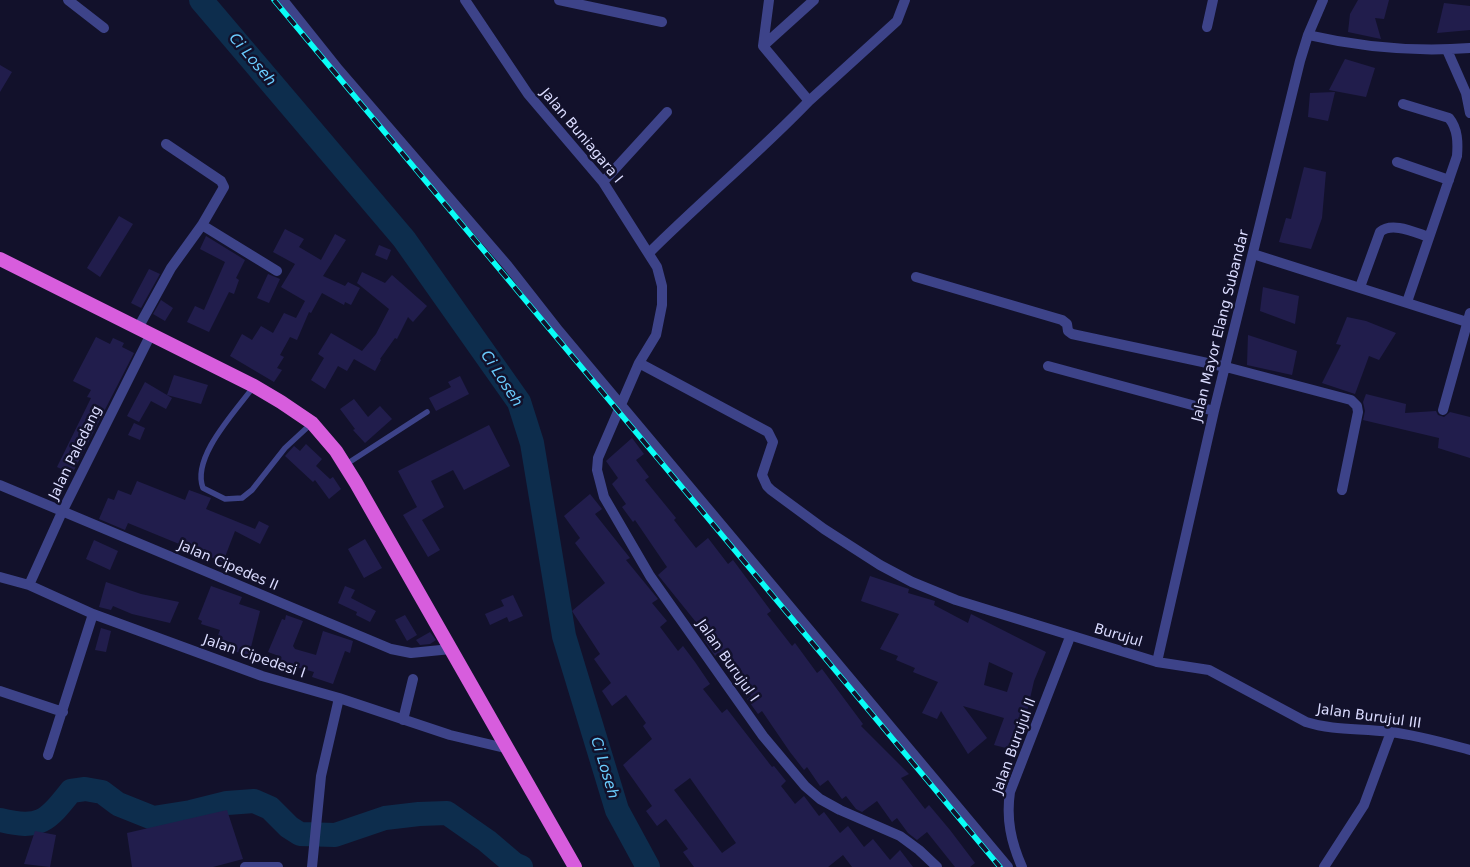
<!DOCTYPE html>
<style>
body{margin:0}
canvas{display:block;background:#12112b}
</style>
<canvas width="1470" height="867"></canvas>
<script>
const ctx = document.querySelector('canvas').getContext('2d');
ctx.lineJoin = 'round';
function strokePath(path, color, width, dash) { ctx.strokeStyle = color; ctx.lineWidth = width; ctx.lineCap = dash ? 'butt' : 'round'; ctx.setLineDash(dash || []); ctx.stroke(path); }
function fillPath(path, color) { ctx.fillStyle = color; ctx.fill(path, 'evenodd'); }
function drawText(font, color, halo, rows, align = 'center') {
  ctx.font = font + ' "DejaVu Sans",sans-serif'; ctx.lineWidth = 5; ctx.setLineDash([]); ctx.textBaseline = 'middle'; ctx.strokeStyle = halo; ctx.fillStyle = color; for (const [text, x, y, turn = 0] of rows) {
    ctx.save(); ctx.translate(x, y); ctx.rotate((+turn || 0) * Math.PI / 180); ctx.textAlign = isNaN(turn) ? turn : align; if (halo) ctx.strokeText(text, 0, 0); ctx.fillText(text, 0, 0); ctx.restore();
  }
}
strokePath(new Path2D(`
 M 201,0 L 404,239 L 519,402 L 532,443 L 564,636 L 617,810 L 648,867
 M 0,820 C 40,830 47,821 71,791 L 85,789 L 102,792 L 118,804 L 153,818 L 191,812 L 227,803 L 254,801 L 270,808 L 289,827 L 300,834 L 335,835 L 385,818 L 419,814 L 447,813 L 487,841 L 514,864 L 521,867`), '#0d2d4d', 24);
fillPath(new Path2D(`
 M 1358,0 L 1389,0 L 1384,19 L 1375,18 L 1381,39 L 1348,32 L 1350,14 Z
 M 1444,3 L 1470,6 L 1470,30 L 1437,33 Z
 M 1345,59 L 1375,68 L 1366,97 L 1329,90 Z
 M 0,65 L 12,72 L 0,92 Z
 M 1335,92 L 1328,121 L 1308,117 L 1310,93 Z
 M 1304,167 L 1326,172 L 1322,218 L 1311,249 L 1279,242 L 1286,218 L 1291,219 Z
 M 119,216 L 133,224 L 100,277 L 87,268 Z
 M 285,229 L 304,239 L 299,247 L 321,260 L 335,234 L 346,240 L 323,276 L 345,286 L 348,282 L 360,288 L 351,305 L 345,302 L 344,305 L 322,293 L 311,313 L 309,312 L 297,340 L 290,337 L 280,355 L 284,357 L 277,368 L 282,370 L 274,382 L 230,356 L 242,334 L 252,340 L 261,326 L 273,333 L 284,313 L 296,318 L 305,301 L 281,287 L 295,264 L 273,252 Z
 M 206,236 L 245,260 L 236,278 L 239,280 L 234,294 L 229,292 L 209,332 L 187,322 L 195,306 L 204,310 L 225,262 L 200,249 Z
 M 379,245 L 391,250 L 387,260 L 375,255 Z
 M 149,269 L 160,274 L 141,308 L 131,303 Z
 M 362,272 L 385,283 L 392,275 L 427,306 L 413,322 L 408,317 L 397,339 L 395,338 L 380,359 L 381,360 L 375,371 L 354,359 L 347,371 L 338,366 L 325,389 L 311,380 L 324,358 L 318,354 L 331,333 L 362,351 L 376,334 L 389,309 L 357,283 Z
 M 268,274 L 280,279 L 269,303 L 257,298 Z
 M 1263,287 L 1299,296 L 1295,324 L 1260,311 Z
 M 161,300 L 173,308 L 165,321 L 153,314 Z
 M 1347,317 L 1366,321 L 1396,333 L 1379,360 L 1369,356 L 1355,394 L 1322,383 L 1341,345 L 1336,344 Z
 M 1248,335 L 1297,351 L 1292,375 L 1247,365 Z
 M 96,337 L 110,344 L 113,338 L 124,343 L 122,347 L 134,353 L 72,474 L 57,467 L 91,398 L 87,397 L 91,390 L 73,381 Z
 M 174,375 L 208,385 L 201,404 L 167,395 Z
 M 460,376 L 469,394 L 436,411 L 429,398 L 451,387 L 448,382 Z
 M 145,382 L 172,398 L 166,409 L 151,401 L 139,422 L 127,416 Z
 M 1366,394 L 1406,404 L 1405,413 L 1436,411 L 1438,415 L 1444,417 L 1450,412 L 1470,417 L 1470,458 L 1438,448 L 1439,438 L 1363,420 L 1365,411 L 1363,402 Z
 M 354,399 L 368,417 L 380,406 L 392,419 L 365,443 L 353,430 L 355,429 L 340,409 Z
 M 134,423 L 145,428 L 140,440 L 128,435 Z
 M 489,425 L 510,466 L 464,490 L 453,470 L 431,481 L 444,507 L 422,520 L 440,550 L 428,557 L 403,515 L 417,507 L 398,471 Z
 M 632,438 L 644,454 L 636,460 L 649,477 L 645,480 L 676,518 L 674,520 L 696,548 L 708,538 L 728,564 L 733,560 L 771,611 L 767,614 L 792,646 L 795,643 L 817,673 L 822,669 L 863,724 L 861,726 L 909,774 L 901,778 L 925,809 L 929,805 L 950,830 L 975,863 L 970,867 L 955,867 L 927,832 L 917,840 L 908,833 L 897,818 L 892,822 L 877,801 L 862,812 L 856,809 L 846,796 L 842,799 L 828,780 L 820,786 L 807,767 L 804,770 L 790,752 L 762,711 L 758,714 L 747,699 L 751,696 L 718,653 L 715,656 L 704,640 L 708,637 L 658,575 L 667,567 L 635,520 L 633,522 L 622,507 L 626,504 L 612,484 L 618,478 L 606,461 Z
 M 306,444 L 322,459 L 316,466 L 330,479 L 333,477 L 341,489 L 329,499 L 315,480 L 313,482 L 285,456 L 294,446 L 300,451 Z
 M 137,481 L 185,500 L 189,490 L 211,498 L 206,509 L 255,529 L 259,521 L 269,526 L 260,544 L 235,531 L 223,562 L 128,523 L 125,530 L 99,519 L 108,498 L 114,500 L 118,490 L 131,495 Z
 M 590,494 L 602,509 L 595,514 L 630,558 L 626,560 L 658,599 L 652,603 L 667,621 L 660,627 L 678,651 L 683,646 L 695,662 L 710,684 L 703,689 L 722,713 L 727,709 L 772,767 L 774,766 L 786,781 L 781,786 L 795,804 L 804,796 L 819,816 L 824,812 L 840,833 L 848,826 L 864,847 L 873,839 L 890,860 L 900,850 L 913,867 L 852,867 L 843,855 L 828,867 L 694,867 L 683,852 L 688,849 L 666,819 L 657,826 L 646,811 L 652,806 L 623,765 L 652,739 L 643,726 L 646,723 L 626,695 L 612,706 L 602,691 L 611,683 L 594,659 L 600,654 L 572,611 L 605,583 L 575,543 L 580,538 L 564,516 ZM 690,778 L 736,843 L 722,853 L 674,790 Z
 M 365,539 L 382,568 L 364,578 L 348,549 Z
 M 94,540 L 118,551 L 110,570 L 86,559 Z
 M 870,576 L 909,589 L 908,593 L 935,601 L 934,605 L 968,623 L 971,614 L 1046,652 L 1034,681 L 1026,716 L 1022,715 L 1014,750 L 994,745 L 1004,718 L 963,706 L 987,738 L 968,754 L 941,711 L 937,719 L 922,713 L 938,682 L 913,672 L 915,668 L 896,660 L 898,656 L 880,649 L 899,614 L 861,601 ZM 989,662 L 1013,673 L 1007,692 L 984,685 Z
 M 106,582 L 141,594 L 179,602 L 170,623 L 132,614 L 113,606 L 111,610 L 99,607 Z
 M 211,586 L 242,597 L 239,604 L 260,611 L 249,655 L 233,651 L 235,644 L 217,638 L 220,630 L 201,624 L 202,621 L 198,619 Z
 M 345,586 L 355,590 L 351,598 L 376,611 L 370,622 L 356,615 L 357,612 L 338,603 Z
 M 513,595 L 523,616 L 509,622 L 507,617 L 490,625 L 485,614 L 504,606 L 501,600 Z
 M 286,615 L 303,621 L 293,646 L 295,649 L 316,655 L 323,631 L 353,641 L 350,653 L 345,651 L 333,684 L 312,677 L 314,672 L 289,665 L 286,672 L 274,667 L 279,656 L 268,652 L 282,619 L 285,620 Z
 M 405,615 L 417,635 L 407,641 L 395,620 Z
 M 101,628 L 111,631 L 106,652 L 95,650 Z
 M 430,632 L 436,640 L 430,644 L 420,645 L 416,640 Z
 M 227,810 L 243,859 L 213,867 L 132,867 L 127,833 Z
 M 35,831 L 56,835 L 50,867 L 24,864 Z`), '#211d4c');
strokePath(new Path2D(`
 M 254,386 C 236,411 191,457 203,488 L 225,499 L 242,498 L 252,490 L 285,448 L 312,423
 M 345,465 L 427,412`), '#3d4389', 5.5);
strokePath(new Path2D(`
 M 68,0 L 104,28
 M 283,0 L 339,70 L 508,266 L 559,331 L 1008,867
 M 465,0 L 528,94 L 603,182 L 657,267 L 662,286 L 662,305 L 656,335 L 639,363 L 598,458 L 597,470 L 604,497 L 650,576 L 763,736 L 805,786 L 820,799 L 840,810 L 900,836 L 919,850 L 937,867
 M 559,0 L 662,22
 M 1207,27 L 1213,0
 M 1308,35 C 1360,47 1416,52 1470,48
 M 763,46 L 814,0
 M 1447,50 L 1466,93 L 1470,113
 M 809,101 L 897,21 L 905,0
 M 1403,104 L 1449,118 C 1458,129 1458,143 1457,156 L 1407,302
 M 1397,162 L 1449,180
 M 603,182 L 667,112
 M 202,225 L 277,271
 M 649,253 C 701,201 758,154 809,101 L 763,46 L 769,0
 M 1253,254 L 1470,323
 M 916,277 L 1062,320 L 1067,324 L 1068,331 L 1072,334 L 1226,367 L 1351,400 L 1357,406 L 1358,412 L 1342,490
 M 1360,287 L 1380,232 C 1392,221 1416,233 1429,237
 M 138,328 L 171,268 L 202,225 L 224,187 L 221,181 L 166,144
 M 639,363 L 768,432 L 773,442 L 762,475 L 767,486 L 771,490 L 824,529 L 880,565 L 912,582 L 956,600 L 1157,662 L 1209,670 L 1306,722 C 1334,731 1361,728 1390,732 C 1417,735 1444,743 1470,750
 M 1048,366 L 1214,411
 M 1443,410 L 1470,313
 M 0,485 L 391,649 L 411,653 L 451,649
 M 0,577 L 29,585 L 93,614 L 262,676 L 339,698 L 450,735 L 505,748
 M 29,585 L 62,512 L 151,334
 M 1157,662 L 1214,411 L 1300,61 L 1308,35 L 1323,0
 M 0,691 L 63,712
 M 403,720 L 413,679
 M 48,755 L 93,614
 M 245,867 L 278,867
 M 312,867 L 321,776 L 339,698
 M 1022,867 C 1011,842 1006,819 1010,792 L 1070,637
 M 1324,867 L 1364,805 L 1391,732`), '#3d4389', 10);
strokePath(new Path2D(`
 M 0,259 L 254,386 L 281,402 L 312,423 L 336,451 L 356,483 L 575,867`), '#d75ddd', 14);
const rail = new Path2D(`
 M 274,0 L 1000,867`);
strokePath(rail, '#09fdf6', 5.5);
strokePath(rail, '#12112b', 4, [11]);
drawText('14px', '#dbdcff', '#12112b', [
 ["Jalan Buniagara I",581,136,50],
 ["Jalan Mayor Elang Subandar",1221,326,-76],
 ["Jalan Paledang",76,453,-64],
 ["Jalan Cipedes II",228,566,23],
 ["Burujul",1118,636,17],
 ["Jalan Cipedesi I",254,657,19],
 ["Jalan Burujul I",727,661,55],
 ["Jalan Burujul III",1369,717,8],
 ["Jalan Burujul II",1015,746,-70]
]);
drawText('italic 15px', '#6accfe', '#12112b', [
 ["Ci Loseh",252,60,50],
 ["Ci Loseh",501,379,57],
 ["Ci Loseh",604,768,73]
]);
</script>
